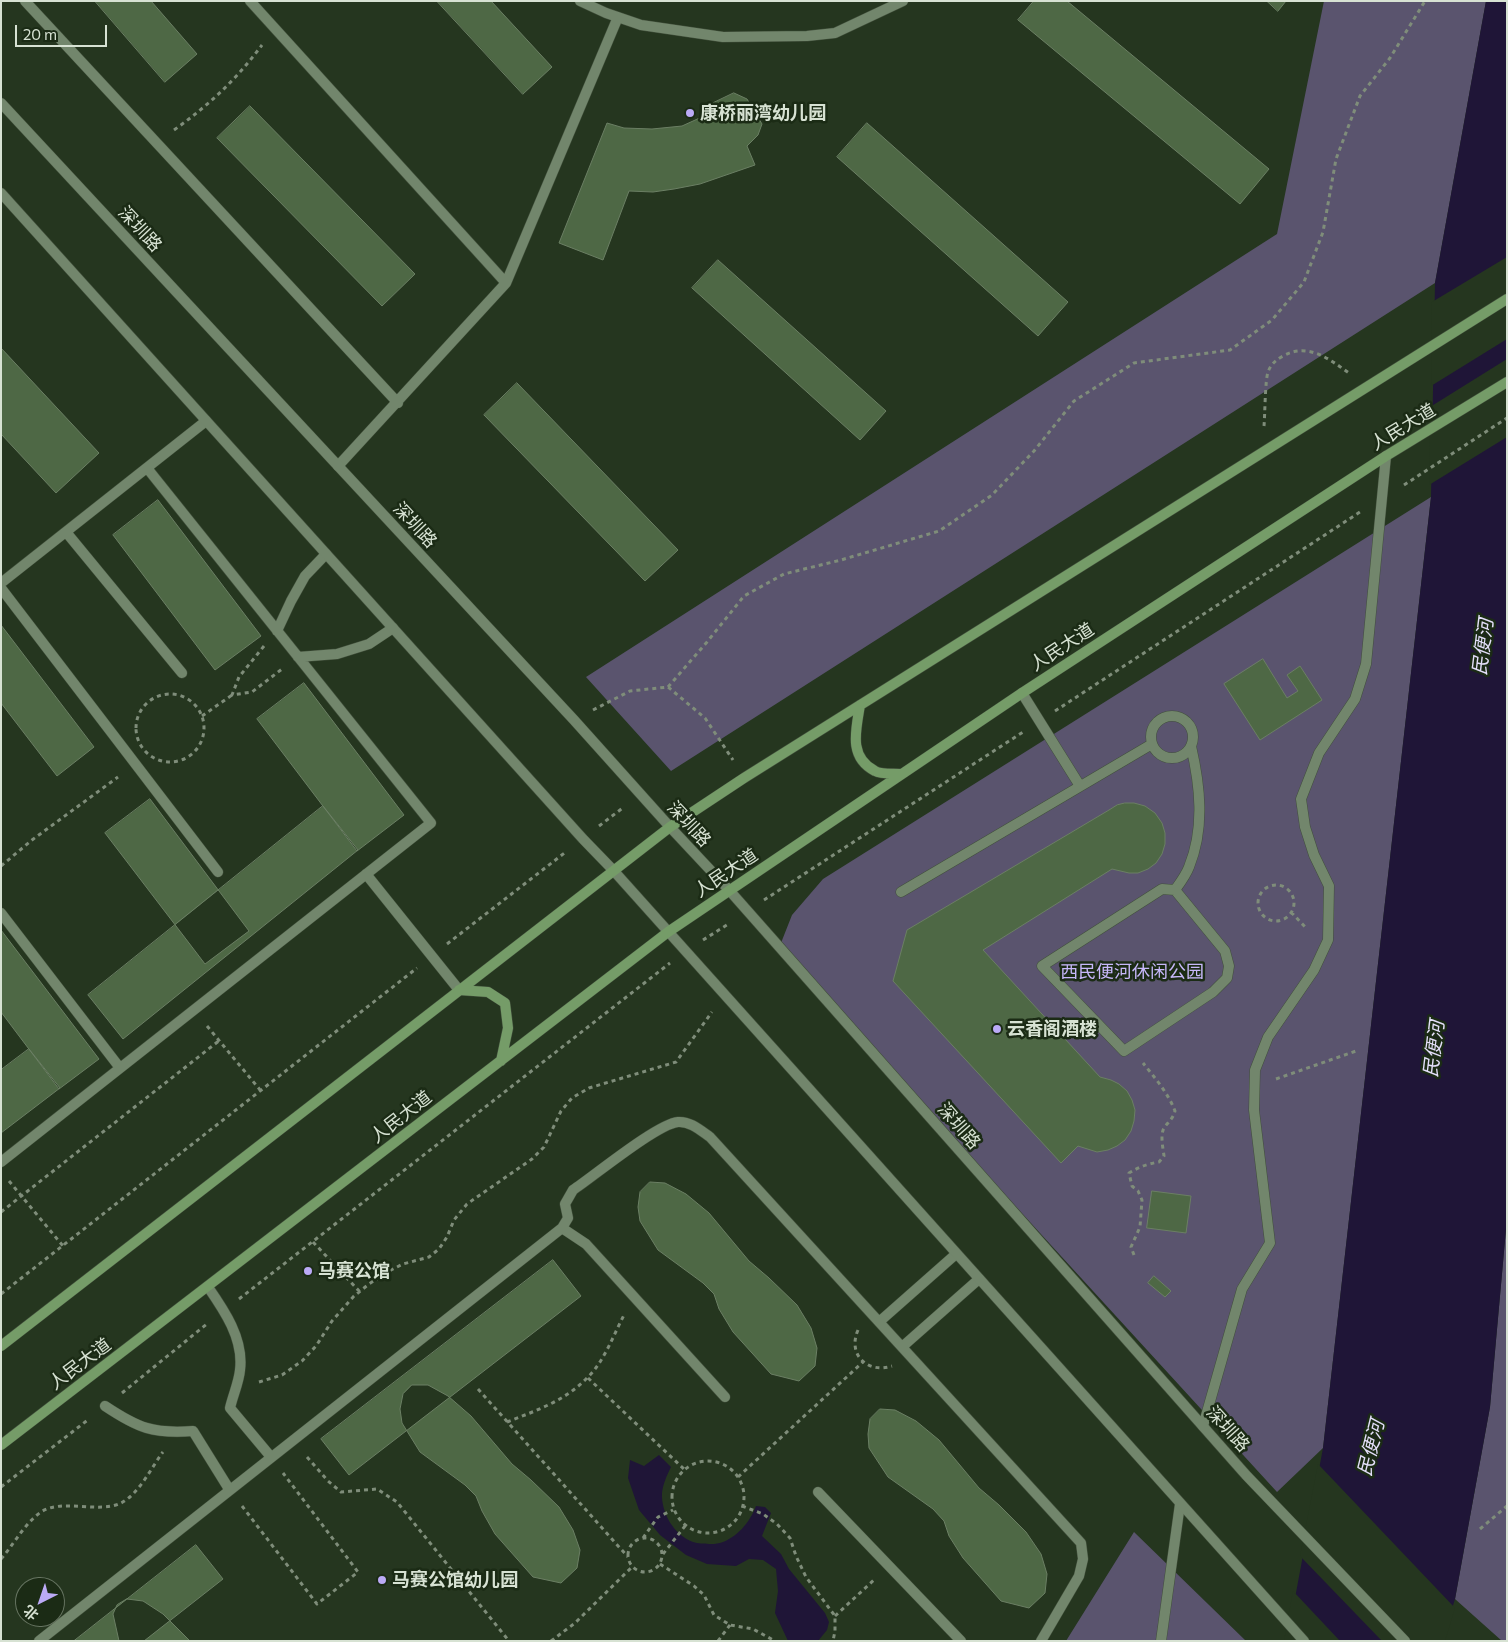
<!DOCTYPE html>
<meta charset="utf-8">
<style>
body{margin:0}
#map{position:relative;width:1508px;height:1642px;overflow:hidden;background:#25361f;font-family:Commissioner,"Noto Sans SC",sans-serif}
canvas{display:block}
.frame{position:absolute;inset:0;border:2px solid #d7e2d3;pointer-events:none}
.north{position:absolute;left:15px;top:1577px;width:50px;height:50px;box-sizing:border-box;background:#1b2b15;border:1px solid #667461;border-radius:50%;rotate:221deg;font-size:14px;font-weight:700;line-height:20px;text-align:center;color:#d7e2d3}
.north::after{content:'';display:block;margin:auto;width:18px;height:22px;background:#bbaaf6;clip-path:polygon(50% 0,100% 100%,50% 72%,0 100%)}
.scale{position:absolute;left:15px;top:25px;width:92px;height:22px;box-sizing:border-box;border:2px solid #d7e2d3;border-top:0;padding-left:6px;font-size:15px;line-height:18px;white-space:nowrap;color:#d7e2d3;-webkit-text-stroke:4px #1b2b15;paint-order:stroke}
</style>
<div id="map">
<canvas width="1508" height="1642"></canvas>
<div class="frame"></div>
<div class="north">北</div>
<div class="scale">20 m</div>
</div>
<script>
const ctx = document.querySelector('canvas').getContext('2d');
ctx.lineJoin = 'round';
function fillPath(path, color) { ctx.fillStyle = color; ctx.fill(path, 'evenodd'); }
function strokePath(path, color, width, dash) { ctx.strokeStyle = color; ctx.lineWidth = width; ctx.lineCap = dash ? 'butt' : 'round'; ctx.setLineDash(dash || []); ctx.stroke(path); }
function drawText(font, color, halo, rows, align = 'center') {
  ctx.font = font + ' Commissioner,"Noto Sans SC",sans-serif'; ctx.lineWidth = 5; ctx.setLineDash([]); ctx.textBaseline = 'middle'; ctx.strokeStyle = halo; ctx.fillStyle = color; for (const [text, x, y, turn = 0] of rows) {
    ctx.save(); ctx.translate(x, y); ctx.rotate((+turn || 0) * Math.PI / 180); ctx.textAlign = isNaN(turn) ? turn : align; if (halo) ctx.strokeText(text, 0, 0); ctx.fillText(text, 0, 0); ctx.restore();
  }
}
fillPath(new Path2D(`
 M 1324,1 L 1486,1 L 1435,283 L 671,771 L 586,677 L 1277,234 Z
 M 1431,497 L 1323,1448 L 1277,1492 L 779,948 L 792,915 L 823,879 Z
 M 1507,1218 L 1507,1641 L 1502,1641 L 1455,1599 L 1490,1407 Z
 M 1134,1532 L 1246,1641 L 1066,1641 Z`), '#5a546e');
fillPath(new Path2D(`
 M 1486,1 L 1507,1 L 1507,1218 L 1490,1407 L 1455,1599 L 1442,1641 L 1287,1641 L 1323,1448 L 1431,497 L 1435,283 Z
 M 659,1455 L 671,1467 C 667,1475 663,1484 662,1493 C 661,1513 674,1535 693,1542 C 698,1544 704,1543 709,1544 C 712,1544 716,1544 720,1543 C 737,1538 750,1522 756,1506 L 765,1507 L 771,1513 L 762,1536 L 781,1554 L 789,1569 L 825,1613 L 829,1622 L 827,1630 L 818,1641 L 788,1641 L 775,1613 L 778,1591 L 776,1569 L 763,1560 L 749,1559 L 736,1566 L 707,1564 L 686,1555 L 660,1535 L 639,1510 L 628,1478 L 630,1460 L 644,1466 Z`), '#1f1537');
fillPath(new Path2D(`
 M 1507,257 L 1507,339 L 1431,386 L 1432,302 Z
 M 1507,359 L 1507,437 L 1429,485 L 1430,407 Z
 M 1318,1464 L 1455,1608 L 1445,1641 L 1382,1641 L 1300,1556 Z
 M 1293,1591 L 1340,1641 L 1284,1641 Z`), '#25361f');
const building = new Path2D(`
 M 95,1 L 151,1 L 197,54 L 165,82 Z
 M 437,1 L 491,1 L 552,67 L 523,94 Z
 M 1034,1 L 1067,1 L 1269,169 L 1240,204 L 1018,20 Z
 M 1267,1 L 1286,1 L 1278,11 Z
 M 734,93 L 747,99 L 762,124 L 758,135 L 747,146 L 755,165 L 700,184 L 674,189 L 653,192 L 629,191 L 603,260 L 559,243 L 607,123 L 624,128 L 652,129 L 682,126 L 704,116 L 713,103 Z
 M 250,106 L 415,274 L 382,306 L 217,138 Z
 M 867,123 L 1068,302 L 1038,336 L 837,157 Z
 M 718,260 L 886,411 L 860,440 L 692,288 Z
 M 1,348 L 99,453 L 56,493 L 1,434 Z
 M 517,383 L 678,550 L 645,581 L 484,415 Z
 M 158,500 L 261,636 L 215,670 L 113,535 Z
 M 1,625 L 94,747 L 57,776 L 1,703 Z
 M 1263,659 L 1287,698 L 1298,691 L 1287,675 L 1300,666 L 1322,700 L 1260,740 L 1224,684 Z
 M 304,683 L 404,815 L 357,851 L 257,719 Z
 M 150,799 L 249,931 L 205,964 L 105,833 Z
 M 1125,803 L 1134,803 L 1145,806 L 1155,813 L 1162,823 L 1165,833 L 1165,844 L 1162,854 L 1156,863 L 1148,869 L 1138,873 L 1129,873 L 1112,869 L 983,950 L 1100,1077 L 1111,1080 L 1119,1084 L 1127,1091 L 1132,1100 L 1135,1110 L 1134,1121 L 1131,1131 L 1125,1140 L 1117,1146 L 1108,1150 L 1097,1152 L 1078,1146 L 1061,1163 L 893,981 L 907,930 L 1109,810 L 1117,805 Z
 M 323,806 L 358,850 L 123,1039 L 88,995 Z
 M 1,930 L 99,1059 L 59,1089 L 1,1012 Z
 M 29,1049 L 60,1088 L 1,1133 L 1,1070 Z
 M 650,1182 L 665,1183 L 686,1194 L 709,1213 L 749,1261 L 769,1278 L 797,1305 L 811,1328 L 817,1348 L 815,1366 L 799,1381 L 771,1374 L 733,1332 L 719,1309 L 714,1294 L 703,1283 L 658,1250 L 640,1221 L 638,1207 L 640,1192 Z
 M 1152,1191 L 1191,1196 L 1186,1233 L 1147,1228 Z
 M 553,1260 L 581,1296 L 349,1475 L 321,1439 Z
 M 1154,1276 L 1171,1291 L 1165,1297 L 1148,1283 Z
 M 412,1385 L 428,1385 L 448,1396 L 471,1416 L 512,1464 L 531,1480 L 559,1507 L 573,1530 L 580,1550 L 577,1568 L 561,1583 L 533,1577 L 495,1534 L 482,1511 L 476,1496 L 465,1485 L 420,1452 L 402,1423 L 400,1409 L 403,1394 Z
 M 880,1409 L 895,1410 L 916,1421 L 939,1440 L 979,1488 L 999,1505 L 1026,1532 L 1041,1554 L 1047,1574 L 1045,1593 L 1029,1608 L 1001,1601 L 963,1558 L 949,1536 L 944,1521 L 933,1509 L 888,1477 L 869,1448 L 868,1434 L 870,1419 Z
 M 196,1545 L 223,1579 L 144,1641 L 74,1641 Z
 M 127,1599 L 143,1601 L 163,1614 L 190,1641 L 119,1641 L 113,1614 L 117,1605 Z`);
fillPath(building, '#4e6845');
strokePath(building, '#6b7f64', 1);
const service = new Path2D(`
 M 25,1 L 398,403
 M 250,1 L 506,283
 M 580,1 L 606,13 L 641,25 L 723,37 L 807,36 L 835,33 L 903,1
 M 338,466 L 506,283 L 618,17
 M 66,532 L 182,673
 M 1,583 L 206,421
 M 1,588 L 218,872
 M 277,631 L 291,601 L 305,576 L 326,554
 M 298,657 L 337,654 L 369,644 L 393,628
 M 1022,693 L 1080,786
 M1151 737a21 21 0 1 1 42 0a21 21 0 1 1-42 0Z
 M 366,874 L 459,990
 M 1175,890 L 1225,951 L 1229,966 L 1227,978 L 1213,992 L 1124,1051 L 1042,966 L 1162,889 L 1175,890 C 1180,883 1186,875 1189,867 C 1205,828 1200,785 1191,746
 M 901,892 L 1152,744
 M 1,913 L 120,1068
 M 1,1162 L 431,823 L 147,468
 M 562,1228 L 586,1244 L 725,1397
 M 208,1287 C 224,1310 244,1339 240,1370 C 239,1382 233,1395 230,1408 L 271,1457
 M 879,1322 L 956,1254
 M 902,1347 L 979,1279
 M 105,1406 C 138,1428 153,1434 193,1431 L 229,1489
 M 818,1492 L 961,1641
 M 39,1641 L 562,1228 L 568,1218 L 565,1204 L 573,1190 C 594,1176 657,1124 678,1122 C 690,1121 700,1130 710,1137 L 1081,1543 L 1083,1559 L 1079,1576 L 1041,1641`);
const pedestrian = new Path2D(`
 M 1203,1426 L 1242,1289 L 1270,1243 L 1254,1110 L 1255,1070 L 1268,1037 L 1314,970 L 1328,940 L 1329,886 L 1314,855 L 1305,827 L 1301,799 L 1319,753 L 1355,699 L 1366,664 L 1386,456
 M 1161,1641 L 1180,1504`);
const tertiary = new Path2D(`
 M 1,103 L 574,720 L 670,827 L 729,890 L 1246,1475 L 1405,1641
 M 1,193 L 583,839 L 613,870 L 1304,1641`);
const secondary = new Path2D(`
 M 860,705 C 856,730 848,757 875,771 C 882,775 895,773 902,774
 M 459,990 L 488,992 L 505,1003 L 508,1028 L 501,1061
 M 1,1346 L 670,827 L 744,778 L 1507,299
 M 1,1445 L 668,932 L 1022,693 L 1386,456 L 1507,382`);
strokePath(service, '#42503c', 11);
strokePath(pedestrian, '#42503c', 11);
strokePath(tertiary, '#42503c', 11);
strokePath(secondary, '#42503c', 11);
strokePath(new Path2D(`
 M 174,130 C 209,105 236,80 262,45
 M 1264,426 C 1265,415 1265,381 1268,372 C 1271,364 1276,360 1283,356 C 1308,342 1329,359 1349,373
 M 1404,485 L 1507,418
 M 264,646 L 239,677 L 232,695 L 252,692 L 282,669
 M 668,687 L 707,642 L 744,596 L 784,574 L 841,560 L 939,531 L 992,495 L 1034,451 L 1074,401 L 1134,363 L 1230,350 L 1272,320 L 1304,282 L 1323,232 L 1336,159 L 1360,96 L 1390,58 L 1425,1
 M136 728a34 34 0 1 1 68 0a34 34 0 1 1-68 0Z
 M 593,710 L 630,691 L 668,687 L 705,718 L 733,760
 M 1055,711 L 1360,512
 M 202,716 L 232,695
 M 599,826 L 624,807
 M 1,866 L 32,840 L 118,777
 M1258 903a18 18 0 1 1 36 0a18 18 0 1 1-36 0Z
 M 764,900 L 1023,732
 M 1291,912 L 1307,929
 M 703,940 L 730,923
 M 447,944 L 567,851
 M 207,1026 L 261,1091
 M 1276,1079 L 1356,1051
 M 9,1181 L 63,1246
 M 1,1212 L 220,1040
 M 313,1242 L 360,1292
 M 1134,1255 L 1131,1247 L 1140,1227 L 1142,1200 L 1138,1191 L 1132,1186 L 1129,1173 C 1139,1167 1147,1164 1159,1162 L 1164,1156 C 1163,1148 1160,1135 1164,1128 C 1168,1122 1173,1119 1175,1111 C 1168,1093 1155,1078 1143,1063
 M 1,1294 L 417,968
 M 239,1299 L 670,963
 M 858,1330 C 847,1355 868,1374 892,1366
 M 588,1378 L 685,1470
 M 259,1382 L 282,1375 L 302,1361 L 316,1346 L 332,1321 L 354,1296 L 369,1284 L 389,1271 L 403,1264 L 429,1257 L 439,1249 L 447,1237 L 454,1220 L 467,1204 L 532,1159 L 544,1147 L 561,1111 L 572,1098 L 589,1088 L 676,1062 L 712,1012
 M 478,1389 L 628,1557
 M 122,1393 L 208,1323
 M 507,1422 C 535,1411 565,1401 587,1378 C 604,1362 613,1336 624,1315
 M 307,1457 L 328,1481 L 341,1492 L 377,1489 L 397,1502 L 509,1641
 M672 1497a36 36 0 1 1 72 0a36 36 0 1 1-72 0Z
 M 738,1477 L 863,1362
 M 1,1487 L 89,1419
 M 242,1506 L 317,1604 L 358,1572 L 283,1473
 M 742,1506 L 763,1514 L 777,1524 L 790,1538 L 796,1556 L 806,1577 L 835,1616 L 835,1631 L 833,1641
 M 1480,1529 L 1507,1506
 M 643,1538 L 658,1517 L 673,1510
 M628 1555a17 17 0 1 1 34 0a17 17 0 1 1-34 0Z
 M 663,1554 L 685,1526
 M 1,1559 C 14,1544 25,1523 41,1512 C 62,1498 99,1514 121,1503 C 139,1494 151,1468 163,1452
 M 660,1564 L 694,1586 L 704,1595 L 714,1615 L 730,1625 L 753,1629 L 775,1641
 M 835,1616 L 875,1579
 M 551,1641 L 575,1623 L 633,1566
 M 718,1641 L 730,1625`), '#7f8d7a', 3, [4, 4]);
strokePath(service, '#72866c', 10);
strokePath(pedestrian, '#72866c', 10);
strokePath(tertiary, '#72866c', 10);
strokePath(secondary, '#759c68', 10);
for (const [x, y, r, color] of [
 [690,113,5,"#bbaaf6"],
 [997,1029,5,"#bbaaf6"],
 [308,1271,5,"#bbaaf6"],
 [382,1580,5,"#bbaaf6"]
]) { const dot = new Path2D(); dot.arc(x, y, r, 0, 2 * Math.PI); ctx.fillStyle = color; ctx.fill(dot); strokePath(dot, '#1b2b15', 2); }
drawText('bold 18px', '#d7e2d3', '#1b2b15', [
 ["康桥丽湾幼儿园",700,113],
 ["云香阁酒楼",1007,1029],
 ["马赛公馆",318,1271],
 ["马赛公馆幼儿园",392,1580]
], 'left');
drawText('18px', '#d7e2d3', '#1b2b15', [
 ["深圳路",140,229,47],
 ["人民大道",1403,427,-31],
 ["深圳路",415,525,47],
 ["人民大道",1062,647,-33],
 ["深圳路",689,824,47],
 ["人民大道",726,873,-34],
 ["人民大道",401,1117,-38],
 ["深圳路",959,1126,49],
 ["人民大道",80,1364,-37],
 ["深圳路",1228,1429,48]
]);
drawText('18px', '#c7b8fa', '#1b2b15', [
 ["西民便河休闲公园",1132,972]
]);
drawText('italic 19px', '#e4dffa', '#1b2b15', [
 ["民便河",1483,647,-83],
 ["民便河",1434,1049,-83],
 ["民便河",1371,1448,-76]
]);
</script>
